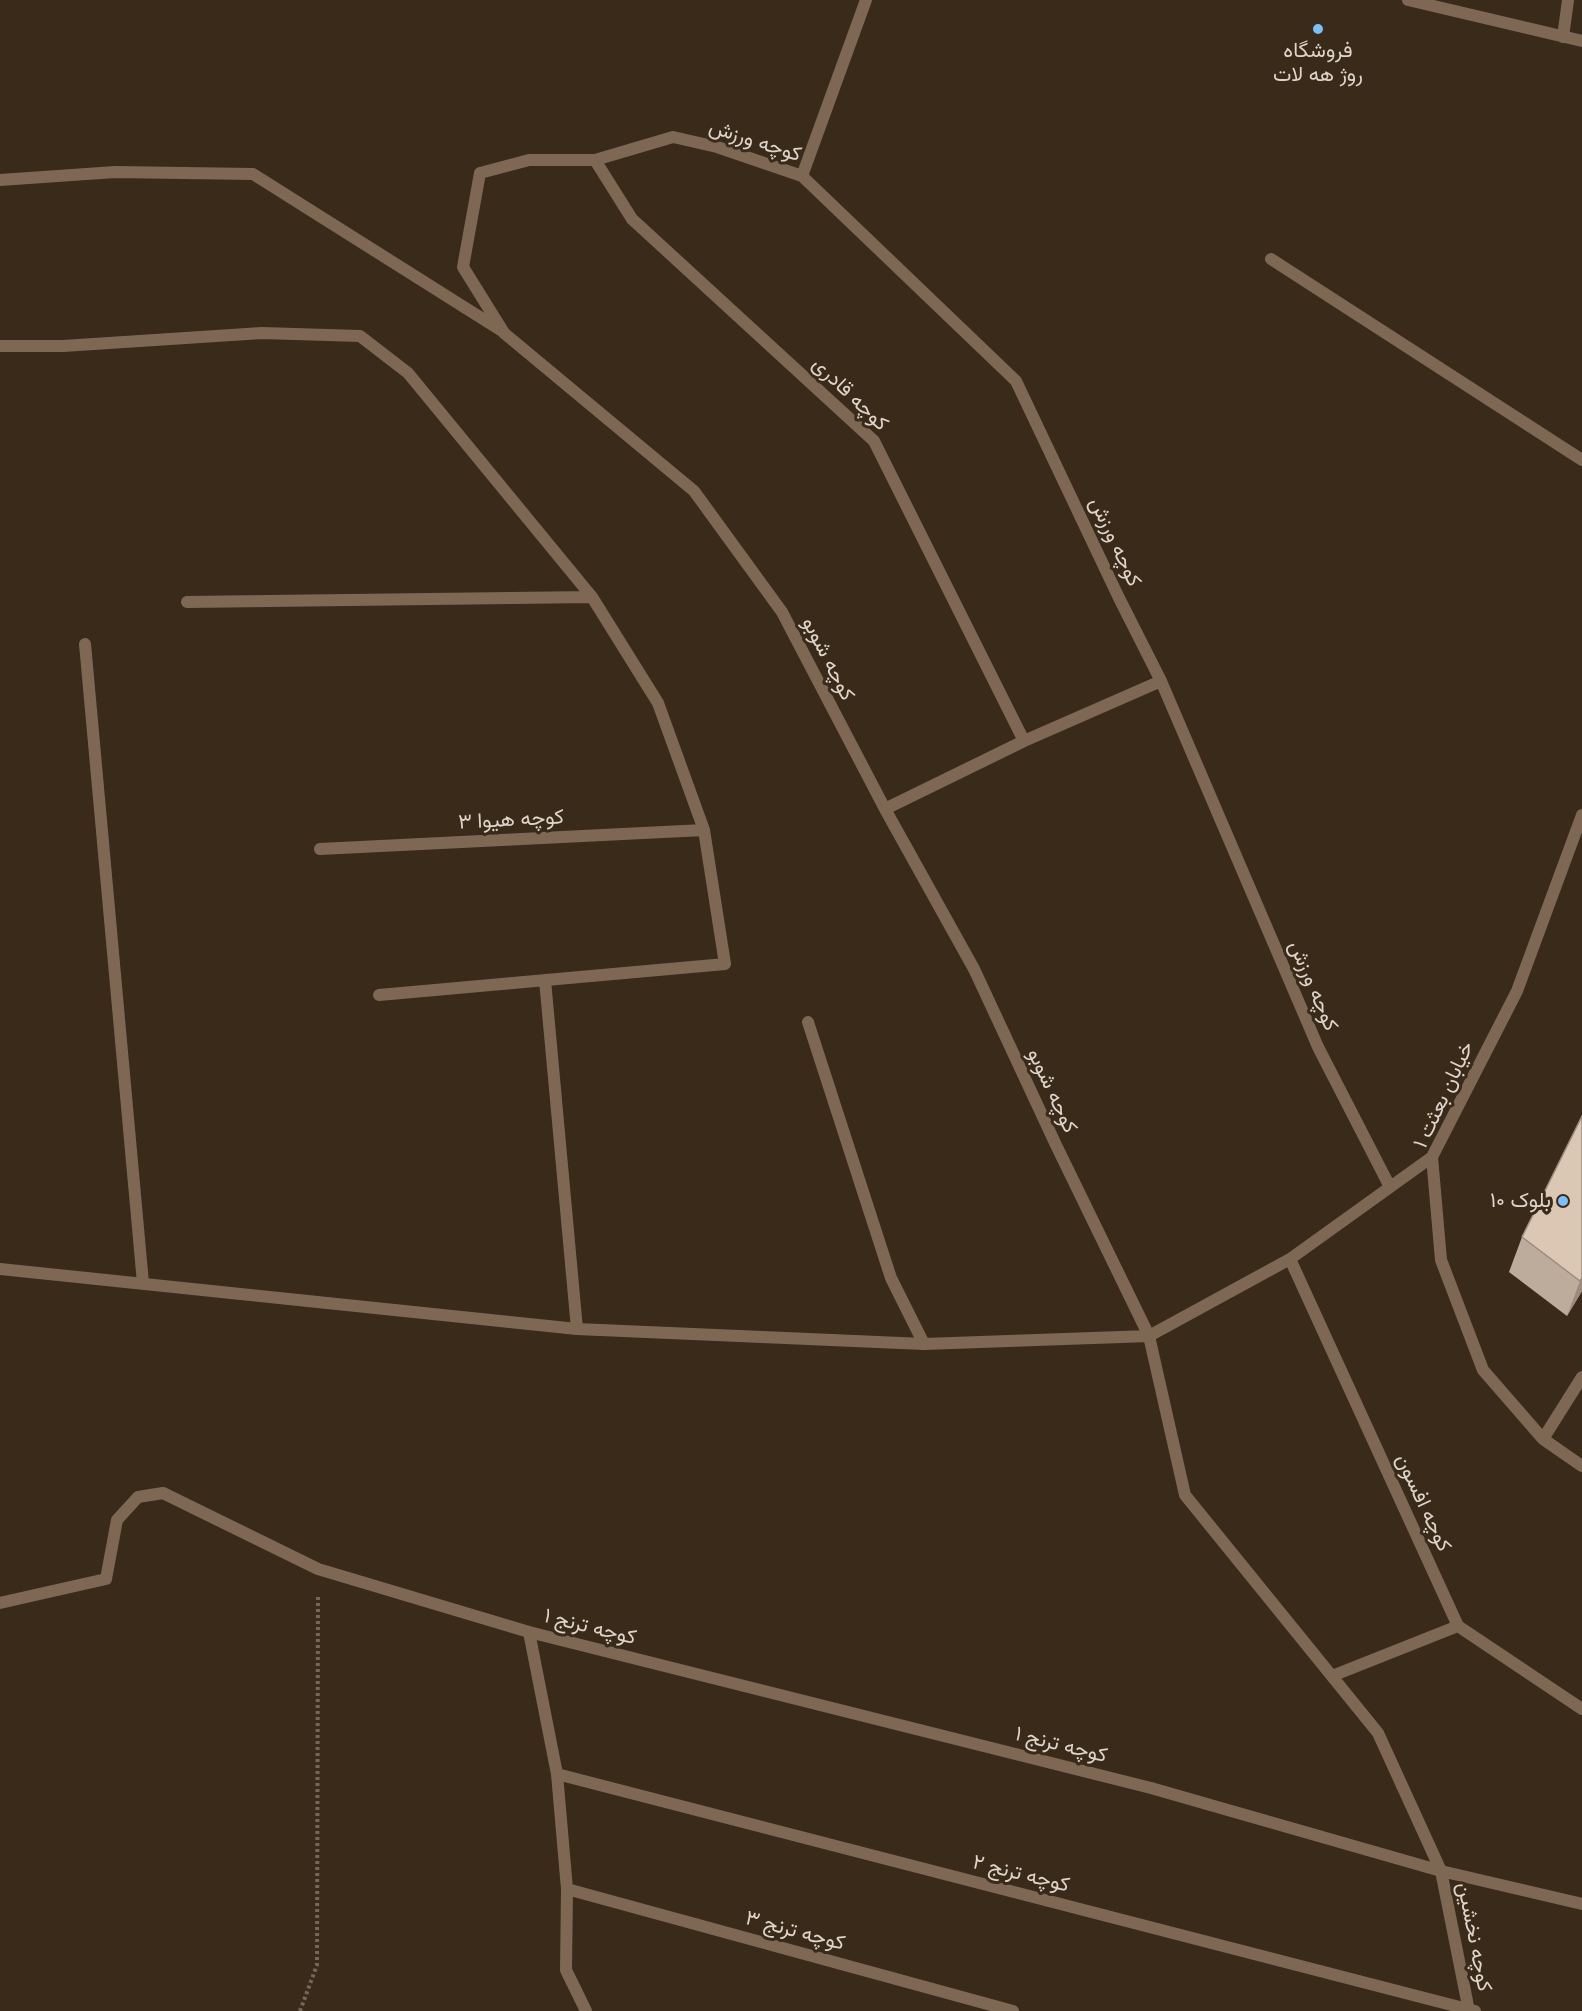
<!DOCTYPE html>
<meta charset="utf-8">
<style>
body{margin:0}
canvas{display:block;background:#392a1a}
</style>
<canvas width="1582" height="2011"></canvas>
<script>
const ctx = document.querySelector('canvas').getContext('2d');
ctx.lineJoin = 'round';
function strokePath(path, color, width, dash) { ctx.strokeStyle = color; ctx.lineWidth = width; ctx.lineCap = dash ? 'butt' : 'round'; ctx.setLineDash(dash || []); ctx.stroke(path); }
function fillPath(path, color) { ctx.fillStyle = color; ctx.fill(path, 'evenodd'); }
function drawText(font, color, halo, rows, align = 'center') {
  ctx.font = font + ' "Noto Sans",Vazirmatn,sans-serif'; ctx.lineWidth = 6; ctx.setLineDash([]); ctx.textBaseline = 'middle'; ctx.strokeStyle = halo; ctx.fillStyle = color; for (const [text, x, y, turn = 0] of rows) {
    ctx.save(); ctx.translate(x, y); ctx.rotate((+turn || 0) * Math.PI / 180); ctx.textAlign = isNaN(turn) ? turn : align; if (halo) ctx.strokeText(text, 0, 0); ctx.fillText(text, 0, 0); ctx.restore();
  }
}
strokePath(new Path2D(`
 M 300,2011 L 317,1965 L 318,1595`), '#75675a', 4, [3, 3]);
strokePath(new Path2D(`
 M 808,1022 L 891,1278 L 924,1344`), '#7e6853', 12);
strokePath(new Path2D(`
 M 1408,0 L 1582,41
 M 1563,37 L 1568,0
 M 595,160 L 632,219 L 874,441 L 1024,741
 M 802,176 L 866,0
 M 0,180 L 115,172 L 253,174 L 502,331
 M 1271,259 L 1582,460
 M 0,346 L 63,346 L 262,333 L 360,336 L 408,373 L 592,597 L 658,703 L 704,830 L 725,964 L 379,995
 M 187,602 L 592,597
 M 85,644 L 143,1283
 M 885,809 L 1024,741 L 1161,681
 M 1582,815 L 1517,991 L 1432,1157 L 1441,1260 L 1483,1370 L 1543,1439 L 1582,1466
 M 320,849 L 704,830
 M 545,980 L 577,1329
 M 1390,1187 L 1318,1047 L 1161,681 L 1119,598 L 1016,381 L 802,176 L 717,147 L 673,137 L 595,160 L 529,160 L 480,173 L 463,267 L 504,333 L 694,491 L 782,612 L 885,809 L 974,969 L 1056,1145 L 1149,1336 L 1185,1495 L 1378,1733 L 1441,1871 L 1469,2011
 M 1290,1259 L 1458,1626 L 1582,1709
 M 0,1269 L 577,1329 L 924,1344 L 1149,1336 L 1290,1259 L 1432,1157
 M 1543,1439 L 1582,1377
 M 0,1603 L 106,1579 L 117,1520 L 138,1497 L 163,1493 L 318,1569 L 529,1632 L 1151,1788 L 1441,1871 L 1582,1904
 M 529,1632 L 557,1774 L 567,1889 L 566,1970 L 586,2011
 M 1332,1676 L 1458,1626
 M 557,1774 L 1475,2011
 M 567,1889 L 1013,2011`), '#7e6853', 12);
fillPath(new Path2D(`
 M 1582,1116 L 1582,1291 L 1567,1316 L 1509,1272 L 1522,1237 Z`), '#bdab9b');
fillPath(new Path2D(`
 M 1582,1278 L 1582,1291 L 1567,1316 L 1580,1281 Z`), '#9a8b7e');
const building = new Path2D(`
 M 1582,1116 L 1582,1278 L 1580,1281 L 1522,1237 Z`);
fillPath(building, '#dcc7b4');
strokePath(building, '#9a8b7e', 1.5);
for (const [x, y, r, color] of [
 [1318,29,6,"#7bbef8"],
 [1563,1201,6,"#7bbef8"]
]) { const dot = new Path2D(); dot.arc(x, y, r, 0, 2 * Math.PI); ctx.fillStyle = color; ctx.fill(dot); strokePath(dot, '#392a1a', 2); }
drawText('21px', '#ded4ca', '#392a1a', [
 ["فروشگاه",1318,51],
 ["روژ هه لات",1318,75],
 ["بلوک ۱۰",1551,1201,"right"]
]);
drawText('21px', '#ded4ca', '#392a1a', [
 ["کوچه ورزش",755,141,18],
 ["کوچه قادری",850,394,44],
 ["کوچه ورزش",1115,542,65],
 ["کوچه شوبو",828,659,63],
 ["کوچه هیوا ۳",511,820,-3],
 ["کوچه ورزش",1313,986,67],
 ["کوچه شوبو",1052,1091,65],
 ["خیابان بعثت ۱",1444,1095,-65],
 ["کوچه افسون",1423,1503,65],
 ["کوچه ترنج ۱",590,1627,14],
 ["کوچه ترنج ۱",1061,1745,14],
 ["کوچه ترنج ۲",1021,1874,14],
 ["کوچه ترنج ۳",795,1931,15],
 ["کوچه نخشین",1474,1937,79]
]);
</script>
